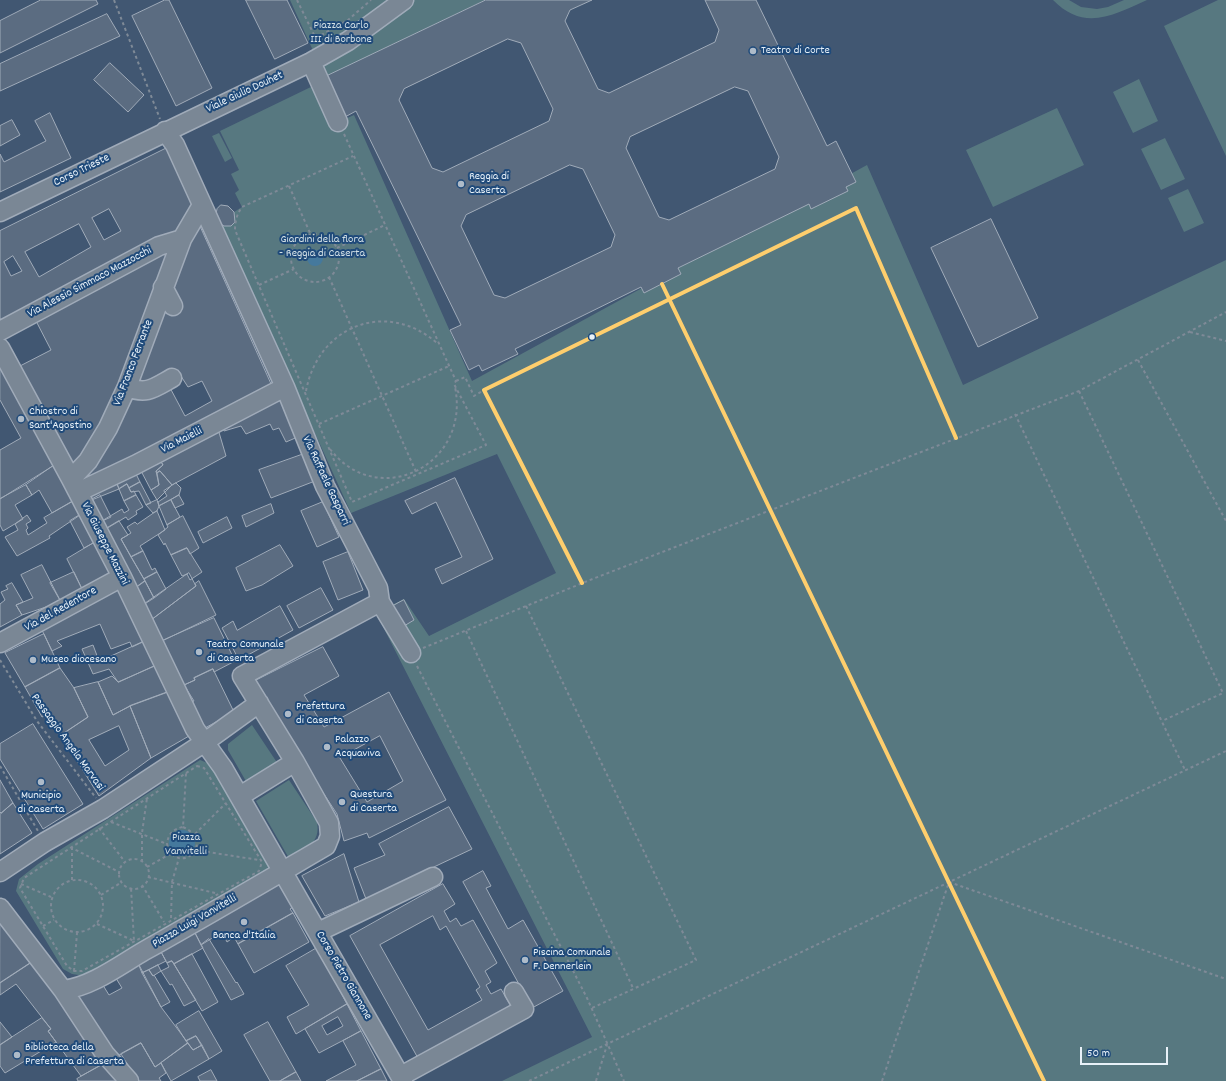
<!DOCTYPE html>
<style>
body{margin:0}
#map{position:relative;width:1226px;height:1081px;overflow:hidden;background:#415772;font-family:Dekko,sans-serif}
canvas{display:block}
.scale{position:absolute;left:1080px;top:1047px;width:88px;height:18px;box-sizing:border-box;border:2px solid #e8f1f8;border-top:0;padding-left:5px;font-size:12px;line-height:14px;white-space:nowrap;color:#e8f1f8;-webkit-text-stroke:3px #1f4a7a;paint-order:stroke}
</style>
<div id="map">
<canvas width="1226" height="1081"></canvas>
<div class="scale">50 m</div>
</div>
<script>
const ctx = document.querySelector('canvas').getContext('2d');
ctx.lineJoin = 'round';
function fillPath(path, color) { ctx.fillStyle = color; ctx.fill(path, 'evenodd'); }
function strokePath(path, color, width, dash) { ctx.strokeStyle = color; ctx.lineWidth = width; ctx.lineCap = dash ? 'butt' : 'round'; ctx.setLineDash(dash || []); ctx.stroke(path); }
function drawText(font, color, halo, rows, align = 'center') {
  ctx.font = font + ' Dekko,sans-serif'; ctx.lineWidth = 4; ctx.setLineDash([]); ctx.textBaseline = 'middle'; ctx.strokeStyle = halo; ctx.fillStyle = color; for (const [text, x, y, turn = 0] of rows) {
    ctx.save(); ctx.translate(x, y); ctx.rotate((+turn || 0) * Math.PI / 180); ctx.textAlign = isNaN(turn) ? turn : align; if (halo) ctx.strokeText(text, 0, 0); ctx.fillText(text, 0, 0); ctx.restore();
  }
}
fillPath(new Path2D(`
 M 290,0 L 485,0 L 325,77 Z
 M 1053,0 L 1069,0 L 1081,7 L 1097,9 L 1108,7 L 1124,0 L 1147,0 C 1114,15 1084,32 1053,0 Z
 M 1218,0 L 1226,0 L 1226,156 L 1164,26 Z
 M 1139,79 L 1158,121 L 1133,133 L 1113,92 Z
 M 315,85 L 334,124 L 354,115 L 472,381 L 867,165 L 963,385 L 1226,260 L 1226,1081 L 502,1081 L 592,1037 L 376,613 L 404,599 L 429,636 L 556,573 L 497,454 L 351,513 L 216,214 L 217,209 L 221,205 L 228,206 L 234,212 L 242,207 L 235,193 L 239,190 L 231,174 L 239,170 L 220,131 Z
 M 1057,108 L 1084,165 L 993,207 L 966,150 Z
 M 219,133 L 232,158 L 225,162 L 212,136 Z
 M 1165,138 L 1185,179 L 1161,190 L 1141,149 Z
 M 1188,189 L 1204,223 L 1184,232 L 1168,198 Z
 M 252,725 L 278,764 L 247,783 L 228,750 L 228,744 Z
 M 200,760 L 210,764 L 217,773 L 270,863 L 265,873 L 85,976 L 72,974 L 63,969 L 16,891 L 19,879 L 38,864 Z
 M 289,780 L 317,822 C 321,843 305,850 290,860 L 256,801 Z`), '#577880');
fillPath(new Path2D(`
 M307 258a8 8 0 1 1 16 0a8 8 0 1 1-16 0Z
 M169 843a13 13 0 1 1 26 0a13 13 0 1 1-26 0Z`), '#45799d');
const building = new Path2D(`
 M 41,0 L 96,0 L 98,4 L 0,53 L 0,21 Z
 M 165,0 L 169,0 L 212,88 L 176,106 L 132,16 Z
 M 246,0 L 287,0 L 308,43 L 275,59 Z
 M 486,0 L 592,0 L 570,10 L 565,21 L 598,89 L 609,93 L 715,42 L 719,30 L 705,0 L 756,0 L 827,146 L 836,141 L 856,182 L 846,187 L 848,191 L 811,209 L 809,204 L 678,268 L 681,274 L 644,293 L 641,287 L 515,349 L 518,354 L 482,371 L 479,365 L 469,370 L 450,330 L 461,325 L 356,111 L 345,117 L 325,77 ZM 508,39 L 521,43 L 553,109 L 549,121 L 443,172 L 432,168 L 399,100 L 404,89 ZM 735,87 L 748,91 L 779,157 L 775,169 L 669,220 L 659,217 L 626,148 L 630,137 ZM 570,165 L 583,169 L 615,235 L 611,247 L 505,298 L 494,295 L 461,226 L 466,215 Z
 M 107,14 L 120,36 L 0,91 L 0,64 Z
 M 110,63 L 144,95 L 128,112 L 94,80 Z
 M 50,113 L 71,158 L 0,192 L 0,154 L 4,162 L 46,141 L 35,121 Z
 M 12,120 L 20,135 L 0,146 L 0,126 Z
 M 169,147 L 197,210 L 181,232 L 4,326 L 0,318 L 0,231 ZM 109,209 L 121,231 L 104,240 L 92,218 ZM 79,224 L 91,247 L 39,277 L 25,252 ZM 13,256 L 22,271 L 11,276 L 4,262 Z
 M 221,205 L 228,206 L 234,212 L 235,222 L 231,226 L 224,226 L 219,223 L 216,214 L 217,209 Z
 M 991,219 L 1038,318 L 978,347 L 931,248 Z
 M 199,224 L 272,386 L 89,484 L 84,477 L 130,392 L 168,384 L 185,416 L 212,401 L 202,381 L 188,387 L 177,370 L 141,388 L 133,374 L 164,298 L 175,314 L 180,311 L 167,288 Z
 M 161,249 L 171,257 L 97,439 L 72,466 L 18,367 L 51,350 L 35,319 Z
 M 0,362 L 56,464 L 0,499 L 0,450 L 21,438 L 0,400 Z
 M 284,397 L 300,436 L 286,442 L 279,428 L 273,430 L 270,424 L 246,434 L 241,426 L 224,431 L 222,426 Z
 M 218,429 L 226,456 L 172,485 L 160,471 L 157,473 L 156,471 L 163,465 L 160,460 Z
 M 304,454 L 315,481 L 271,498 L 259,470 Z
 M 160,460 L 163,465 L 156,471 L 159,485 L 151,490 L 140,469 Z
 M 56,464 L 75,500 L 52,513 L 39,490 L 32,495 L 26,485 Z
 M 134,470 L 140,482 L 129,488 L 127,484 L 119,489 L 114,476 Z
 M 160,471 L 172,485 L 157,500 L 151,490 L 159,485 L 157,473 Z
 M 114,476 L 119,489 L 89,501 L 84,491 Z
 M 455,478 L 493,559 L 442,584 L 435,569 L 462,557 L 436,502 L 412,514 L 405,501 Z
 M 140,482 L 151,503 L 146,505 L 139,491 L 131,492 L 129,488 Z
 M 176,483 L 181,488 L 179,495 L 159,506 L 158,502 L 167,496 L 164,491 Z
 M 127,484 L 131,492 L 134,491 L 136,495 L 124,501 L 119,489 Z
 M 26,485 L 32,495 L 15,505 L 23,519 L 3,531 L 0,525 L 0,499 Z
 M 100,495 L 111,517 L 100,522 L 89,501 Z
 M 136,495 L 143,507 L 136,511 L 137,514 L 128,520 L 126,517 L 104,530 L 100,522 L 122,509 L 124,513 L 129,510 L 124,501 Z
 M 179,495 L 184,504 L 175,508 L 171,500 Z
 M 75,500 L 83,513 L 49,536 L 50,538 L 17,556 L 5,537 L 18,530 L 15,524 L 27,515 L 31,521 L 26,524 L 28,528 L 26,530 L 28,535 L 47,523 L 44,518 Z
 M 157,500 L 159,506 L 157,511 L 153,513 L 146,505 Z
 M 171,500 L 180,517 L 167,525 L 159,506 Z
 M 323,502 L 339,537 L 317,547 L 301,511 Z
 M 271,504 L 274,513 L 246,527 L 242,516 Z
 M 157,511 L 165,530 L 140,546 L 143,551 L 131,557 L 121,539 L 131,533 L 127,527 L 135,522 L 137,524 Z
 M 83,513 L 97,541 L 84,548 L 70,521 Z
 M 183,516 L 199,548 L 190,554 L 187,548 L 171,555 L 165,543 L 164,545 L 158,535 L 168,527 L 167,525 Z
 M 227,517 L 232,528 L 203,543 L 198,532 Z
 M 119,521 L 128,535 L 121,539 L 145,581 L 134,589 L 104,530 Z
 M 97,541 L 115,574 L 83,591 L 67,559 Z
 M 280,545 L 293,566 L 262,585 L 246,591 L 236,568 Z
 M 187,548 L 202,572 L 190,580 L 187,574 L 182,576 L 171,555 Z
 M 143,551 L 152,570 L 155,568 L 157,572 L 144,579 L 131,557 Z
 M 348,552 L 363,590 L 338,600 L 323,562 Z
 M 42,565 L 61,602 L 22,615 L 16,605 L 33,598 L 21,575 Z
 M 74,572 L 83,591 L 61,602 L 50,583 Z
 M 157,572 L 166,589 L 154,598 L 144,579 Z
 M 189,573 L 196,586 L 151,620 L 143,605 Z
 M 145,581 L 154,598 L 143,605 L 134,589 Z
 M 199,581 L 216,615 L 162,641 L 151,620 L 196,586 L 195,584 Z
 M 120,582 L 145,641 L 132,647 L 130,642 L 111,649 L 100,624 L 57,641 L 62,646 L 52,651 L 39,624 Z
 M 12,583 L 23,602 L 16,605 L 22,615 L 0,627 L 0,604 L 5,600 L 1,592 L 8,589 L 6,586 Z
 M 321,588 L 333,610 L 299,628 L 287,606 Z
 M 404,600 L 414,620 L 404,626 L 393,606 Z
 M 280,606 L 293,630 L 239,660 L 222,628 L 233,621 L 237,630 Z
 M 214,618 L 235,661 L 214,672 L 213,669 L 194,678 L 195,680 L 184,685 L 162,641 Z
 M 44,634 L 60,668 L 25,687 L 5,653 Z
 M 145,641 L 157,665 L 118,682 L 109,669 L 93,674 L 82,649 L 93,645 L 99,661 Z
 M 323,647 L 339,676 L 304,695 L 324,727 L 389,692 L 446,800 L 369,838 L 367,833 L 344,841 L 337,814 L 251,683 ZM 380,736 L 403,781 L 367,802 L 340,758 Z
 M 157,665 L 168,692 L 130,706 L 113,715 L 98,682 L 112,676 L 118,682 Z
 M 60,668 L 74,688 L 88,717 L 61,735 L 50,713 L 42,717 L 25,687 Z
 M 213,669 L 234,712 L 205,728 L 192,702 L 194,701 L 184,685 L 195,680 L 194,678 Z
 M 98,682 L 113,715 L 130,706 L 151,758 L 99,796 L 61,735 L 88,717 L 74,688 ZM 119,726 L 129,750 L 105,766 L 89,740 Z
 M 168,692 L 189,736 L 151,758 L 130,706 Z
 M 33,724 L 83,804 L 43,829 L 0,759 L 0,744 Z
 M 0,780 L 13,803 L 1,813 L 0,812 Z
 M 13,803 L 32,833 L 0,854 L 0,812 L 1,813 Z
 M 449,807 L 472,849 L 366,899 L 354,868 L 385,855 L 379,844 Z
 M 344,854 L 359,902 L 325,916 L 302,876 Z
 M 483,871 L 491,886 L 486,888 L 508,929 L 523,920 L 563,991 L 532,1008 L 463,882 Z
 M 282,883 L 295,906 L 290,909 L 293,913 L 238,944 L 234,937 L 227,942 L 222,932 L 201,945 L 194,931 Z
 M 443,884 L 455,904 L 444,911 L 450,922 L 456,918 L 461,926 L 473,920 L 497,963 L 485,971 L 491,982 L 486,985 L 491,994 L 501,989 L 512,1008 L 419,1060 L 350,936 ZM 433,916 L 440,930 L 446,926 L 480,987 L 476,990 L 482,1000 L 428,1030 L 380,945 Z
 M 293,913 L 309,942 L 254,973 L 238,944 Z
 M 0,919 L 32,962 L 0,983 Z
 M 194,931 L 203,948 L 174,964 L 172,961 L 167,963 L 160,950 Z
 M 209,939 L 236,983 L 237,982 L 244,994 L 231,1000 L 201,945 Z
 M 317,948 L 347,1004 L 296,1034 L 287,1017 L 309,1005 L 286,966 Z
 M 160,950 L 166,961 L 142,973 L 138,963 Z
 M 192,954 L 218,1002 L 202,1011 L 174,964 Z
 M 172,961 L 196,1000 L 184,1006 L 172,984 L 170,985 L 161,971 L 169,967 L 167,963 Z
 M 32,962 L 105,1063 L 81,1076 L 48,1031 L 51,1029 L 16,984 L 0,995 L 0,983 Z
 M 138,963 L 161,1007 L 188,1043 L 155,1067 L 141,1043 L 114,1058 L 71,996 Z
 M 158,965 L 161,971 L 153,976 L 149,970 Z
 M 149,970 L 153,976 L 154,975 L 170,1002 L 161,1007 L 142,973 Z
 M 114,975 L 122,988 L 109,995 L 101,982 Z
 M 347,1004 L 361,1031 L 319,1053 L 305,1029 ZM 338,1017 L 343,1026 L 327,1035 L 322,1026 Z
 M 199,1011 L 222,1051 L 209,1059 L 196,1036 L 186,1041 L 176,1025 Z
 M 42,1018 L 51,1029 L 48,1031 L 56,1042 L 5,1073 L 0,1066 L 0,1045 Z
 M 0,1022 L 12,1037 L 0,1045 Z
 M 268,1022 L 296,1072 L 280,1081 L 270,1081 L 244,1035 Z
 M 361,1031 L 381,1069 L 357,1081 L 326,1081 L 356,1065 L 343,1041 Z
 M 196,1036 L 202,1045 L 193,1050 L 186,1041 Z
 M 141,1043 L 155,1067 L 161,1063 L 166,1073 L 159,1078 L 161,1081 L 138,1081 L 121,1054 Z
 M 188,1043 L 193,1050 L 202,1045 L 209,1059 L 171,1081 L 161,1063 Z
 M 105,1063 L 118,1081 L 78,1081 L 77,1079 Z
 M 381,1069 L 387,1081 L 357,1081 Z
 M 211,1070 L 217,1081 L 200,1081 L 198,1077 Z
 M 296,1072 L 301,1081 L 280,1081 Z`);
fillPath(building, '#5b6c81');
strokePath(building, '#a0abb9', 1);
const minor = new Path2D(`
 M 311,62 L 338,122
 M 0,212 L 311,62 L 348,41 L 404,0
 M 163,287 L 173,306
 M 0,331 L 159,246 L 182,239
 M 0,348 L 71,479 L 122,577 L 195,729 L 223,768 L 403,1081
 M 127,387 C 147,395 154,388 172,378
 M 71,479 L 88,461 L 108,428 L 127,387 L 182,239 L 202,205
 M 78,492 L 135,465 L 285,387
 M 380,602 L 411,653
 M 0,643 L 122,577
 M 240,796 L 295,762
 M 0,872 L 45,842 L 103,809 L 205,742 L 259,703
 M 0,908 L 63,990 C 91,987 120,965 144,951 C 205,917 266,881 326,846 L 330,836 L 329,823 L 295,762 L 242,676 L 380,602 L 378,588 L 325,486 L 285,387 L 175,145 L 165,131
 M 318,932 L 433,877
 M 63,990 L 105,1054 L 129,1081
 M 401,1076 L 524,1009 L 514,992`);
strokePath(minor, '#a0abb9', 21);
strokePath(new Path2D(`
 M 114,0 L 160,119
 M 297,0 L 318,43
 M 316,38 L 348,20 L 371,0
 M 344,134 L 456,381 L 454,384 L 486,445 L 352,502 L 235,230 C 235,221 237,214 242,207 L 353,156
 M 289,186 L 311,235
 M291 258a24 24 0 1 1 48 0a24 24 0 1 1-48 0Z
 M 337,248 L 385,225
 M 329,277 L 417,474
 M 662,284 L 1044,1081
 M 259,285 L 294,269
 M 1190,332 L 1226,341
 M 1138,360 L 1226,521
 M 456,381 L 465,377 L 474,396 L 484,390
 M 306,391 C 318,326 386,299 437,343
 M 1079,391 L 1223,693 L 1162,721
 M 1015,414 L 1185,770
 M 319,424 L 449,366
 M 330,449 C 377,511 471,466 455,387
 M 582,583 L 484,390 L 856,208 L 956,438
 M 526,606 L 696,960 L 592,1008
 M 466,631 L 633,988
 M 423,648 L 595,578 L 1079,391 L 1226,312
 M 0,660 L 37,721 L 96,798
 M 417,666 L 587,998 L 624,1081
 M 0,766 L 38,831
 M 197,766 L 204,768 L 262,862 L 259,871 L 82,971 L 74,971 L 67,966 L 20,888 L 24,878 Z
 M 111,822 L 167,844
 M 183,827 C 218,843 177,878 167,844 C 168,834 173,829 183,827 L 186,773
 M 99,828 L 125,862
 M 195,834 L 226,803
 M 195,850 L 259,860
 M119 874a15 15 0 1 1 30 0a15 15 0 1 1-30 0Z
 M 142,862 L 142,833 L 147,798
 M 147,867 L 172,853
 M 148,877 L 215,893
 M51 906a26 26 0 1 1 52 0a26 26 0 1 1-52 0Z
 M 72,880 L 72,848 L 119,872
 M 21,884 L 51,897
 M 142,885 L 164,922
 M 101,895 L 122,882
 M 171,918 L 172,882 L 179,858
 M 97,924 L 134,941 L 131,888
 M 43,926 L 54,920
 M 74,971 L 77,933
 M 529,1081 L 1226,751
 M 596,1081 L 607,1045
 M 882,1081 L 949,882 L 1226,979`), '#7f8a97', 2, [3, 3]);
strokePath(minor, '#7a8795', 18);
strokePath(new Path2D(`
 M 662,284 L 1044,1081
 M 582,583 L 484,390 L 856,208 L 956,438`), '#fece6d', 4);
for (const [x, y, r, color] of [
 [753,51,4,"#aebbc9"],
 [461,184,4,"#aebbc9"],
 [592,337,3.5,"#e8f1f8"],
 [21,419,4,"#aebbc9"],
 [199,652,4,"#aebbc9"],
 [33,660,4,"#aebbc9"],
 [288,714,4,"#aebbc9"],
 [327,747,4,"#aebbc9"],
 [41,782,4,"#aebbc9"],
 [342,802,4,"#aebbc9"],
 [244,922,4,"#aebbc9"],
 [525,960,4,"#aebbc9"],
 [17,1055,4,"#aebbc9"]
]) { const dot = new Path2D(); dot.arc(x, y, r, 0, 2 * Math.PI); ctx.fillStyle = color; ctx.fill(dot); strokePath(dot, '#1f4a7a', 1.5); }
drawText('12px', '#d3e0e6', '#1f4a7a', [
 ["Piazza Carlo",341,26],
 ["III di Borbone",341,40],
 ["Giardini della flora",322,240],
 ["- Reggia di Caserta",322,254],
 ["Piazza",186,838],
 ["Vanvitelli",186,852]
]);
drawText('12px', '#e8f1f8', '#1f4a7a', [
 ["Teatro di Corte",761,51],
 ["Reggia di",469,177],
 ["Caserta",469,191],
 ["Chiostro di",29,412],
 ["Sant'Agostino",29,426],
 ["Teatro Comunale",207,645],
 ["di Caserta",207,659],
 ["Museo diocesano",41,660],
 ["Prefettura",296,707],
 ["di Caserta",296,721],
 ["Palazzo",335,740],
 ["Acquaviva",335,754],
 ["Questura",350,795],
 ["di Caserta",350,809],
 ["Municipio",41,796,"center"],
 ["di Caserta",41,810,"center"],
 ["Banca d'Italia",244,936,"center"],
 ["Piscina Comunale",533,953],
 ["F. Dennerlein",533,967],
 ["Biblioteca della",25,1048],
 ["Prefettura di Caserta",25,1062]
], 'left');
drawText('12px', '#e8f1f8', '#1f4a7a', [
 ["Viale Giulio Douhet",245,93,-25],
 ["Corso Trieste",82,171,-26],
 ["Via Alessio Simmaco Mazzocchi",90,283,-28],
 ["Via Franco Ferrante",134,363,-69],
 ["Via Maielli",182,441,-27],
 ["Via Raffaele Gasparri",325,481,65],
 ["Via Giuseppe Mazzini",104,544,63],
 ["Via del Redentore",61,610,-29],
 ["Passaggio Angela Marvasi",67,743,54],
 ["Piazza Luigi Vanvitelli",195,922,-30],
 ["Corso Pietro Giannone",343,976,60]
]);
</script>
